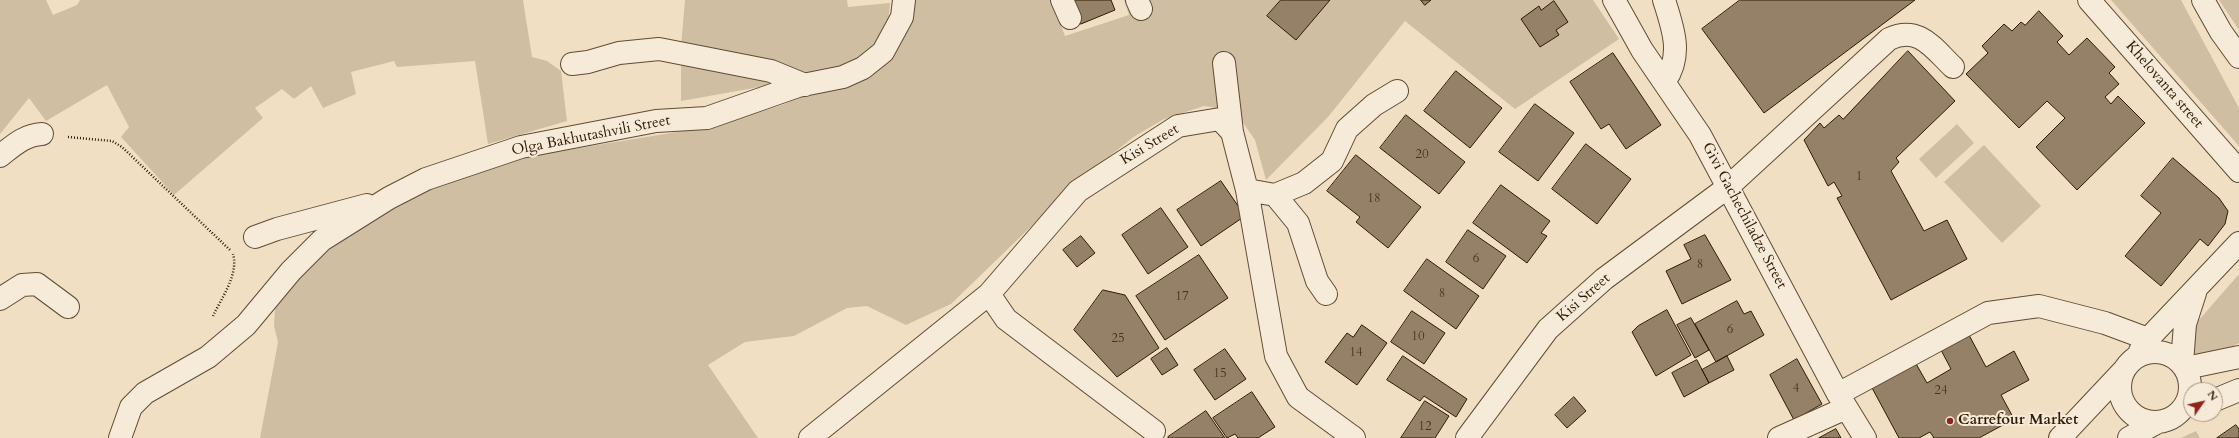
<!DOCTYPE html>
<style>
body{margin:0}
#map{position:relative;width:2239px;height:438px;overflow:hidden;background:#f1dfc4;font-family:Cardo,serif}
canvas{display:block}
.north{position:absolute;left:2183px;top:382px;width:40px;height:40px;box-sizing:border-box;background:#f6ead9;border:1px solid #a69783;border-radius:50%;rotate:56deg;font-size:11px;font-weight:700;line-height:16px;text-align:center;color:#2f1b03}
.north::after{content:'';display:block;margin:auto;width:14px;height:18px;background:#8f2418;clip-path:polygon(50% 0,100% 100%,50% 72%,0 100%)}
</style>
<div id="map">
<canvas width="2239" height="438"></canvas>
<div class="north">N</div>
</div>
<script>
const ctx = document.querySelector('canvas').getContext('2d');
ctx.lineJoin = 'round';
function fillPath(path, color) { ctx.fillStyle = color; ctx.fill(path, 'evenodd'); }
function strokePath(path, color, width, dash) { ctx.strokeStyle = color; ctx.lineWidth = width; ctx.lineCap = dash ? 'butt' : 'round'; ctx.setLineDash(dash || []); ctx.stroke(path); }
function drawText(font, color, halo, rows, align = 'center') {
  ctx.font = font + ' Cardo,serif'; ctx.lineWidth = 4; ctx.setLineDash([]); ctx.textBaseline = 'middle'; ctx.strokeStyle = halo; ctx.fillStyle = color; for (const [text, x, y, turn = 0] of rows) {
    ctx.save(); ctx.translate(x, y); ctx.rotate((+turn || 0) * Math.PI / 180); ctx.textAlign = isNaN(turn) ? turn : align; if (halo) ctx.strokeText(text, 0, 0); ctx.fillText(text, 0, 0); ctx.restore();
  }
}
fillPath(new Path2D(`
 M 0,0 L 46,0 L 53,15 L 77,5 L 80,0 L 523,0 L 532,57 L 547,61 L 561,71 L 567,121 L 488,144 L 475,61 L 397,67 L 394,61 L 351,72 L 356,94 L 323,108 L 311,86 L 294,99 L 282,89 L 255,108 L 263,118 L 174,195 L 121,137 L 129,127 L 107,85 L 46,121 L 29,98 L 0,134 Z
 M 685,0 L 847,0 L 848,7 L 890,3 L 887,34 L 874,52 L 827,75 L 681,101 L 681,46 Z
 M 914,0 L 1051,0 L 1065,36 L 1129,15 L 1124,0 L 1593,0 L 1619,39 L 1515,109 L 1405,21 L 1328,117 L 1266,180 L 1255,140 L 1235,111 L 1204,106 L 1164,119 L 1135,136 L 1077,182 L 951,304 L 906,325 L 867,306 L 847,308 L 794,336 L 745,342 L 708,365 L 758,438 L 260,438 L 278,342 L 274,326 L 275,307 L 307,267 L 368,220 L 416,191 L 505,160 L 714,126 L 782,105 L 873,67 Z
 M 2111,0 L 2181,0 L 2239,108 L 2239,146 Z
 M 2219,0 L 2239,0 L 2239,30 Z
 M 1957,124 L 1974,143 L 1936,178 L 1919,159 Z
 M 1984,145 L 2041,206 L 2002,243 L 1944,182 Z
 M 2239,274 L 2239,343 L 2204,359 L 2193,354 L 2192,328 Z
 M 2196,431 L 2200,438 L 2181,438 Z`), '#d0bea3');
const building = new Path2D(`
 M 1071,0 L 1111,0 L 1115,10 L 1081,24 Z
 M 1281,0 L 1330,0 L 1296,40 L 1267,16 Z
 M 1421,0 L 1431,0 L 1425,5 Z
 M 1740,0 L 1915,0 L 1764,113 L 1702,29 Z
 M 1554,1 L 1568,22 L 1556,30 L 1559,35 L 1540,47 L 1521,19 L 1539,6 L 1541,10 Z
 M 2039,11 L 2063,36 L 2057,42 L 2069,55 L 2087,38 L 2115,67 L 2109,73 L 2119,84 L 2105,97 L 2111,104 L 2118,96 L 2145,123 L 2077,190 L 2036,147 L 2065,118 L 2047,101 L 2019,128 L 1966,74 L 1988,53 L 1982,46 L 2004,24 L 2012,31 L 2021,22 L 2025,25 Z
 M 1908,51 L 1955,101 L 1896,158 L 1899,162 L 1891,171 L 1924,231 L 1947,220 L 1967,259 L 1891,300 L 1837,198 L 1842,196 L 1834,182 L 1828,186 L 1804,140 L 1820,123 L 1824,128 L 1839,115 L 1843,119 Z
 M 1613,53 L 1661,125 L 1626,149 L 1609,124 L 1601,129 L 1570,82 Z
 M 1456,71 L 1502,108 L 1470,148 L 1424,111 Z
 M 1535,104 L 1574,133 L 1538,181 L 1499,152 Z
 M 1406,115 L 1465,162 L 1439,194 L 1380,148 Z
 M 1586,144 L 1631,179 L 1597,224 L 1552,189 Z
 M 1356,155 L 1421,207 L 1388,248 L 1356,222 L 1360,217 L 1327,191 Z
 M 2173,158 L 2219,198 L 2228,211 L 2225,224 L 2208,246 L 2200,239 L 2161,286 L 2125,256 L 2161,213 L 2141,196 Z
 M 1221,181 L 1245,216 L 1201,246 L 1177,210 Z
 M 1501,185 L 1550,221 L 1541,233 L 1547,236 L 1527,263 L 1473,223 Z
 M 1161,208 L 1188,247 L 1148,274 L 1122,235 Z
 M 1468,230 L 1506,256 L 1483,289 L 1446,262 Z
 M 1705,235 L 1731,280 L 1682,304 L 1666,271 L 1691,259 L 1684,245 Z
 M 1081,236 L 1095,253 L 1077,267 L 1063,250 Z
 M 1199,255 L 1228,298 L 1165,340 L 1136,296 Z
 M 1427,259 L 1479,296 L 1456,329 L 1404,291 Z
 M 1103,290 L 1125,295 L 1159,348 L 1117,377 L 1074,330 Z
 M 1737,301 L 1744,314 L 1751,311 L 1764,335 L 1716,362 L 1695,324 Z
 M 1667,310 L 1691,355 L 1656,376 L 1632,332 L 1638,326 Z
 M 1412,311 L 1445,333 L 1424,364 L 1391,342 Z
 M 1691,318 L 1709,350 L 1695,358 L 1677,325 Z
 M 1362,325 L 1387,343 L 1357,385 L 1325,362 L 1347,333 L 1353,337 Z
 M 1969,335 L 1986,367 L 2014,351 L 2029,380 L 2001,395 L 2014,419 L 1979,438 L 1934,438 L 1930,432 L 1919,438 L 1899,438 L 1871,386 L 1915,362 L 1927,383 L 1951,369 L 1941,350 Z
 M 1167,348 L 1178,365 L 1162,375 L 1151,359 Z
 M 1225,349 L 1246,379 L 1215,400 L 1194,370 Z
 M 1403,356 L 1467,399 L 1456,417 L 1424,396 L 1420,401 L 1387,380 Z
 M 1727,356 L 1734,370 L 1709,383 L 1702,370 Z
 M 1797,359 L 1822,404 L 1794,420 L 1770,375 Z
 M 1697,360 L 1709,383 L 1684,397 L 1672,373 Z
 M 1252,392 L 1275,427 L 1258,438 L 1238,438 L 1235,434 L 1227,438 L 1213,418 Z
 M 1574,397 L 1586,411 L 1567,428 L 1555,415 Z
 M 1425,401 L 1449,416 L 1435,438 L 1401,438 Z
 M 1206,411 L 1225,438 L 1168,438 L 1168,437 Z
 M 2236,425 L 2239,429 L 2239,438 L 2217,438 Z
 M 1836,429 L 1841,438 L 1819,438 Z`);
fillPath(building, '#948167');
strokePath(building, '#2f1b03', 1);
const minor = new Path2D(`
 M 1062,0 L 1070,18
 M 1137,0 L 1141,9
 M 1614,0 L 1642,50 L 1700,135 L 1838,394 L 1865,438
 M 1664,0 C 1673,28 1683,55 1665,81
 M 2089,0 L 2239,171
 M 2203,0 L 2221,32 L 2239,57
 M 1224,63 L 1232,132
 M 572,64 L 588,62 L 619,53 L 659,49 L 771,71 L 805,85
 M 0,156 C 13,146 24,135 42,134
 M 1247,190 L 1275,195 L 1304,183 L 1332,161 L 1347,129 L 1374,105 L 1397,91
 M 1275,195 L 1298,223 L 1317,281 L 1326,294
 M 255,237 L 277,229 L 367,205
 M 0,299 L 22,285 L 37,284 L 68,307
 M 2140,351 L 2148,339 L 2239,243
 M2120 387a35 35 0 1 1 70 0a35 35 0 1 1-70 0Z
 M 2182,363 L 2185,324 L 2195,293
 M 2186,368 L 2239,357
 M 1838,394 L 1988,313 L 2039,306 L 2105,323 L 2148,339
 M 2215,400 L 2239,390
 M 1154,431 L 1006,319 L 989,294 L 1078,191 L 1178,126 L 1220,119 L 1232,132 L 1247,190 L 1276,356 L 1298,397 L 1354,438
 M 120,438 L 131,407 L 145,393 L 208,357 L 246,325 L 291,271 L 322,240 L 389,198 L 426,179 L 521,147 L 656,121 L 707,118 L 798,86 L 843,77 L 863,68 L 883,52 L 902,17 L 904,0
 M 810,438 L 989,294
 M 1467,438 L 1548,329 L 1604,279 L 1728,187 L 1889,39 C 1919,25 1933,48 1953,67
 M 1779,438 L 1846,408
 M 2060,438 L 2124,370
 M 2129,438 L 2158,422`);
strokePath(minor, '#604c33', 24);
strokePath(new Path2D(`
 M 68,137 L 112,141 L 122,147 L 230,250
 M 213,316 C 221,299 239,274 233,254`), '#2f1b03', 2.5, [1, 2]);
strokePath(minor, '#f6ead9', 22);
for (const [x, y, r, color] of [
 [1950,421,4,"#8f2418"]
]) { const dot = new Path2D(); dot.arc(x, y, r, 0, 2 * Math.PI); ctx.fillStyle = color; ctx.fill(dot); strokePath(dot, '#f6ead9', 1.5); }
drawText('13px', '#48341c', null, [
 ["20",1422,155],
 ["1",1859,177],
 ["18",1374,199],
 ["6",1476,259],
 ["8",1700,265],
 ["8",1442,294],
 ["17",1182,297],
 ["6",1730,330],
 ["10",1418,337],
 ["25",1118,339],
 ["14",1356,353],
 ["15",1220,374],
 ["4",1796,389],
 ["24",1941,391],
 ["12",1425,427]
]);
drawText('15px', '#2f1b03', '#f6ead9', [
 ["Khelovanta street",2164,85,49],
 ["Olga Bakhutashvili Street",591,136,-11],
 ["Kisi Street",1150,145,-31],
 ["Givi Gachechiladze Street",1744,216,62],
 ["Kisi Street",1584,298,-41]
]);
drawText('bold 15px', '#2f1b03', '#f6ead9', [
 ["Carrefour Market",1958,421]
], 'left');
</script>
